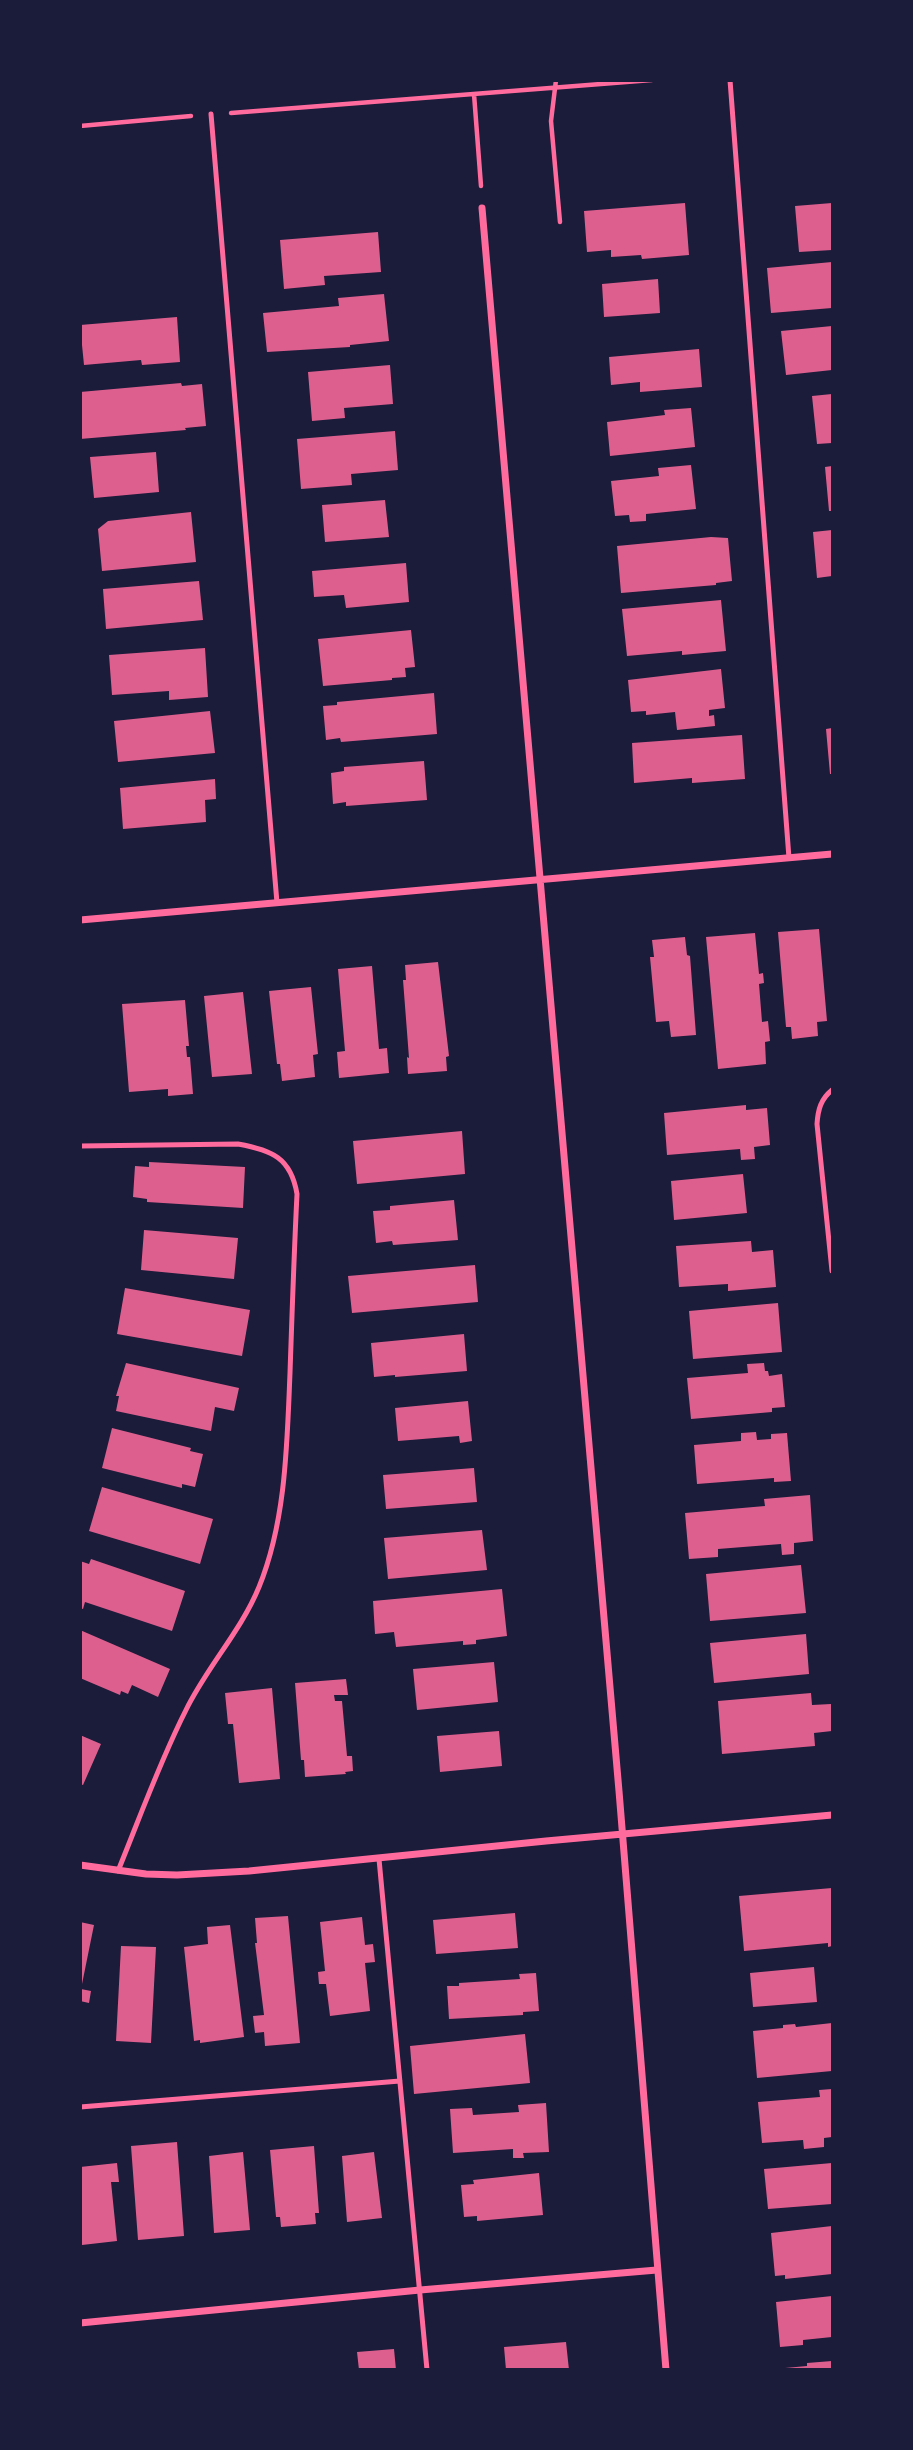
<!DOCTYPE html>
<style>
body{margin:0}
#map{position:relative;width:913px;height:2450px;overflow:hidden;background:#1b1b3a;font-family:"Public Sans",sans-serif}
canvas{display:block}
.frame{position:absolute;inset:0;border:82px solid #1b1b3a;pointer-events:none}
</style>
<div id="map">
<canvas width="913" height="2450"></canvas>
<div class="frame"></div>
</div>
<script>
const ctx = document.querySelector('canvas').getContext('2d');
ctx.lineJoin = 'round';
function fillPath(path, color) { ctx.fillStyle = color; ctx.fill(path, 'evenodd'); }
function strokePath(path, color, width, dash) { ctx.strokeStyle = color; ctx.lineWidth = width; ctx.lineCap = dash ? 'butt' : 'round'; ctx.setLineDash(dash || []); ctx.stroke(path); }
fillPath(new Path2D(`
 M 685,203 L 689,255 L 642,259 L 641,255 L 611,257 L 611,250 L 587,252 L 584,211 Z
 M 832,203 L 832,250 L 799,252 L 795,206 Z
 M 378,232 L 381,272 L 324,276 L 325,285 L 284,289 L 280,240 Z
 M 832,262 L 832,308 L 771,313 L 767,268 Z
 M 658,279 L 660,313 L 604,317 L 602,284 Z
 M 384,294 L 389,341 L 350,345 L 350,347 L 267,352 L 263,313 L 339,306 L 338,298 Z
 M 177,317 L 180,362 L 142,365 L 141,360 L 84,365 L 80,325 Z
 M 832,326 L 832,370 L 786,375 L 781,331 Z
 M 699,349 L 702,387 L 640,392 L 640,382 L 611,385 L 609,357 Z
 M 390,365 L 393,404 L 344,408 L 345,418 L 312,421 L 308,372 Z
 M 181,383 L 182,386 L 202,384 L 206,426 L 185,428 L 186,430 L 80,439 L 80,392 Z
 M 832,394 L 832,443 L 817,444 L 812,396 Z
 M 691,408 L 695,447 L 610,456 L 607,422 L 665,415 L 664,410 Z
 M 395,431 L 398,470 L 351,474 L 352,485 L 301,489 L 297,439 Z
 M 156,452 L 159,492 L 94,498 L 90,457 Z
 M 691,465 L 696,509 L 646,514 L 646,521 L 630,522 L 629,515 L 615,516 L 611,481 L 659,476 L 658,468 Z
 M 832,466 L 832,511 L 829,511 L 825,467 Z
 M 385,500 L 389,537 L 325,542 L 322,505 Z
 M 191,512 L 196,562 L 102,571 L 98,529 L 108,521 Z
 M 832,530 L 832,576 L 817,578 L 813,532 Z
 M 711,537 L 728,538 L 732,581 L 716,583 L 716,585 L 621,593 L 617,546 Z
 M 406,563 L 409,602 L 346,608 L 344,595 L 314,597 L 312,571 Z
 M 199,581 L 203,620 L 106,629 L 103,589 Z
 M 721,600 L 726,651 L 682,655 L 682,651 L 627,656 L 622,609 Z
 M 411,630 L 415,667 L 405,668 L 406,677 L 392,678 L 392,680 L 323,686 L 318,639 Z
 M 205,648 L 208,697 L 169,700 L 169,691 L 112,695 L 109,655 Z
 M 721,669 L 725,708 L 709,710 L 709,716 L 714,715 L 715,726 L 677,730 L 675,712 L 646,715 L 646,711 L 631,712 L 628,680 Z
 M 434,693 L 437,734 L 341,742 L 340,738 L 326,740 L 323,706 L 337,705 L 337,702 Z
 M 210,711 L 215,753 L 118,762 L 114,721 Z
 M 832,728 L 832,774 L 830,774 L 826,729 Z
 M 742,735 L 745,779 L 692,783 L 692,778 L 634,783 L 632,743 Z
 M 424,761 L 427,800 L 346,806 L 346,802 L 333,804 L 331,773 L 344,771 L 344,767 Z
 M 215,779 L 216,799 L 205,800 L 206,822 L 123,829 L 120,788 Z
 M 819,929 L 827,1021 L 817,1022 L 818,1036 L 792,1039 L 791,1027 L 786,1027 L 778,932 Z
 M 755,933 L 759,974 L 763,973 L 764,983 L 759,984 L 762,1022 L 768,1021 L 770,1041 L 765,1042 L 766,1064 L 718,1069 L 706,937 Z
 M 685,937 L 687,955 L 690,956 L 696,1035 L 671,1037 L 669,1021 L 656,1022 L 650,957 L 654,957 L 652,940 Z
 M 438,962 L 449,1056 L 446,1057 L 447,1071 L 408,1074 L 407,1057 L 409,1058 L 403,980 L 406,980 L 405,965 Z
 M 372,966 L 379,1049 L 387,1048 L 389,1073 L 339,1078 L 337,1052 L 345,1051 L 338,969 Z
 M 311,987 L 318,1054 L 313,1055 L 315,1077 L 282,1081 L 280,1064 L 277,1064 L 269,991 Z
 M 243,992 L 252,1074 L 212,1077 L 204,996 Z
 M 185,1000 L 189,1046 L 186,1046 L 187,1057 L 190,1057 L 193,1094 L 168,1096 L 168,1089 L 129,1092 L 122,1004 Z
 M 746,1105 L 746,1110 L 767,1108 L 770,1145 L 754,1147 L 755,1159 L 741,1160 L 740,1149 L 667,1155 L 664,1113 Z
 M 462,1131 L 465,1174 L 357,1184 L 353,1141 Z
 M 149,1162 L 245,1167 L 243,1208 L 147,1202 L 147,1199 L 133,1197 L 135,1166 L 149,1167 Z
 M 743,1174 L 747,1213 L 674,1220 L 671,1181 Z
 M 454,1200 L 458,1240 L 393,1245 L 392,1241 L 376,1243 L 373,1211 L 390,1210 L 390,1206 Z
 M 144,1230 L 238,1238 L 234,1279 L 141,1270 Z
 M 751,1241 L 752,1252 L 773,1250 L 776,1287 L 728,1291 L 728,1284 L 679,1287 L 676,1246 Z
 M 475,1265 L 478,1302 L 352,1313 L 348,1276 Z
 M 125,1288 L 250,1310 L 242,1356 L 117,1334 Z
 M 778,1303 L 782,1352 L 693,1359 L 689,1311 Z
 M 464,1334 L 467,1371 L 395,1377 L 395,1375 L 374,1377 L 371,1343 Z
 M 126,1363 L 239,1388 L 234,1411 L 215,1407 L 211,1431 L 116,1411 L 119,1396 L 116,1396 Z
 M 764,1363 L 765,1371 L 768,1371 L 769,1376 L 782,1374 L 785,1407 L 772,1408 L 772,1412 L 691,1419 L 687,1378 L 748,1373 L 747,1364 Z
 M 468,1401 L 472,1441 L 460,1443 L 459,1436 L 398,1441 L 395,1408 Z
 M 112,1428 L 191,1448 L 190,1451 L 203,1454 L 195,1487 L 182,1484 L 182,1488 L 102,1468 Z
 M 756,1432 L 757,1440 L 771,1439 L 771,1434 L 787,1433 L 791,1481 L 774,1482 L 774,1478 L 697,1484 L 694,1445 L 741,1441 L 741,1433 Z
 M 474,1468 L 477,1502 L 386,1509 L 383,1475 Z
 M 102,1487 L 213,1519 L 200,1564 L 89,1531 Z
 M 810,1495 L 813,1541 L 794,1543 L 794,1554 L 782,1555 L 781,1544 L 718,1549 L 718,1557 L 689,1559 L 685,1513 L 765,1506 L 764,1499 Z
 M 482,1530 L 487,1570 L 388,1579 L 384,1538 Z
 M 91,1559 L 185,1591 L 172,1631 L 85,1602 L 83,1609 L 80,1608 L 80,1561 L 89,1564 Z
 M 801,1565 L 806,1613 L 710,1621 L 706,1574 Z
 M 502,1589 L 507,1636 L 476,1640 L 476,1644 L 463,1645 L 463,1641 L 396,1647 L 394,1632 L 375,1634 L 373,1601 Z
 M 80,1630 L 170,1669 L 158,1697 L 132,1685 L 128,1694 L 121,1691 L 120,1695 L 80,1678 Z
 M 806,1634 L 809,1674 L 714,1683 L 710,1643 Z
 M 494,1662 L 498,1702 L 417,1710 L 413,1669 Z
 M 346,1679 L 348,1695 L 334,1695 L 335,1701 L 342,1701 L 347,1756 L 352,1756 L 353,1771 L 345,1772 L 346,1774 L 305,1777 L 304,1760 L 301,1760 L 295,1683 Z
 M 272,1688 L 280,1779 L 239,1783 L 233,1724 L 228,1724 L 225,1693 Z
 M 811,1693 L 812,1705 L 831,1704 L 832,1726 L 832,1731 L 814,1733 L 815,1746 L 722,1754 L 718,1701 Z
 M 499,1731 L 502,1766 L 440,1772 L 437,1736 Z
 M 80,1735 L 101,1744 L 83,1785 L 80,1784 Z
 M 832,1888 L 832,1946 L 828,1947 L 828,1943 L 744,1951 L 739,1896 Z
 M 515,1913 L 518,1948 L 436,1954 L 433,1920 Z
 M 288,1916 L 300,2043 L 265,2046 L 264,2032 L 255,2033 L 253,2016 L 264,2015 L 255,1943 L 257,1943 L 255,1918 Z
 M 362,1917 L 365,1945 L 373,1944 L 375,1962 L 365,1963 L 370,2011 L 330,2016 L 326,1984 L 319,1984 L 318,1972 L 325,1971 L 320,1922 Z
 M 80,1922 L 94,1925 L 81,1989 L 91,1991 L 89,2003 L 80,2001 Z
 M 230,1925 L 244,2037 L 200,2043 L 200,2040 L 194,2041 L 184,1947 L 208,1944 L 207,1927 Z
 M 121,1946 L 156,1947 L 151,2043 L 116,2041 Z
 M 814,1967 L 817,2002 L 753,2007 L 750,1973 Z
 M 536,1973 L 539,2011 L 523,2012 L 523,2015 L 449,2019 L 447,1986 L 459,1986 L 459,1983 L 520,1979 L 519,1974 Z
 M 832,2023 L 832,2071 L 757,2078 L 753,2031 L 783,2028 L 783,2025 L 795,2024 L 796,2027 Z
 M 525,2034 L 530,2083 L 414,2094 L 410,2046 Z
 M 832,2089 L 832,2137 L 824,2138 L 824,2147 L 804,2149 L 803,2140 L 762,2143 L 758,2102 L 820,2097 L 819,2090 Z
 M 546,2103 L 549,2152 L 523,2153 L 524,2158 L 513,2158 L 513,2149 L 453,2153 L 450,2109 L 472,2108 L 473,2115 L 519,2112 L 518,2105 Z
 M 177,2142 L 184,2236 L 138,2240 L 131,2146 Z
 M 314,2146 L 319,2213 L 315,2213 L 316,2224 L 281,2227 L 280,2217 L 276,2217 L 270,2150 Z
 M 243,2152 L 250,2230 L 214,2233 L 209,2156 Z
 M 374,2152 L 382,2218 L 347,2222 L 342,2156 Z
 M 117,2163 L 119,2182 L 111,2182 L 117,2241 L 82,2245 L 80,2167 Z
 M 832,2163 L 832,2204 L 768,2209 L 764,2169 Z
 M 539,2173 L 543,2215 L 477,2221 L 477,2216 L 464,2217 L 461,2185 L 474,2184 L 473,2180 Z
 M 832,2226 L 832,2274 L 785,2279 L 785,2275 L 775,2276 L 771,2233 Z
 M 832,2296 L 832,2337 L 803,2340 L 803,2345 L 780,2347 L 776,2302 Z
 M 566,2342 L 569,2370 L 506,2370 L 504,2347 Z
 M 394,2349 L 396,2370 L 359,2370 L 357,2352 Z
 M 832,2361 L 832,2370 L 786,2370 L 785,2368 L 807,2366 L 807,2363 Z`), '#dd5f8e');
strokePath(new Path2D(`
 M 556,80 L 551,121 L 560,222
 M 474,94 L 481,186
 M 231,113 L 652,80
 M 80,126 L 191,116`), '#ff6b9d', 4.5);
strokePath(new Path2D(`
 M 730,80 L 789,858
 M 211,114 L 277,903
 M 832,1090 C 821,1099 818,1109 817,1124 L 832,1271
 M 80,1146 L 238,1144 C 272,1150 291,1158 297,1194 C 294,1254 292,1314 290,1373 C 287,1444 286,1521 259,1587 C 241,1631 207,1667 186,1710 C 160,1761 140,1817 118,1871
 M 379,1859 L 427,2370
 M 80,2107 L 400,2081`), '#ff6b9d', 5);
strokePath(new Path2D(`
 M 482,208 L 619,1791 L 666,2370
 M 80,920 L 832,854
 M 80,1865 L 146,1874 L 177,1875 L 249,1871 L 546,1841 L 832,1815
 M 80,2323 L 420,2290 L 657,2270`), '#ff6b9d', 7);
</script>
